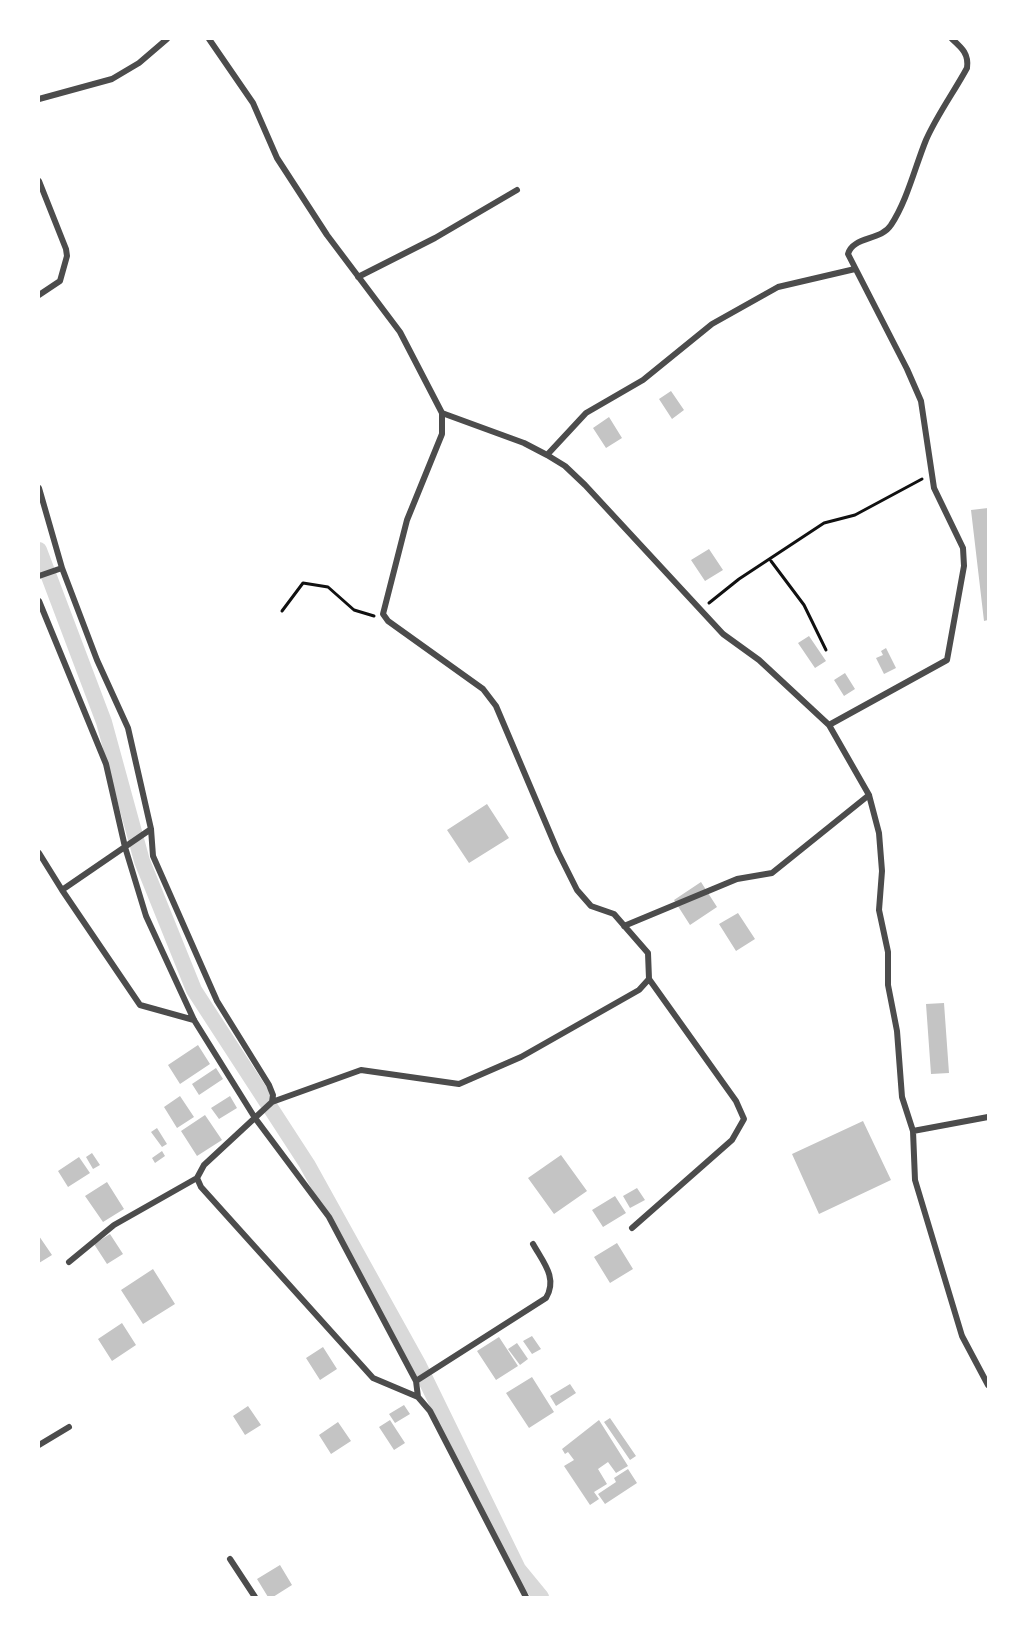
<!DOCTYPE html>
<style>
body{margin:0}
#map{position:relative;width:1027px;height:1636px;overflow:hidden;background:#fff;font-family:Bitter,serif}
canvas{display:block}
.frame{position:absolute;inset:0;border:40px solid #fff;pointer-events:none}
</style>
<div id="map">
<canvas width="1027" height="1636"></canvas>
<div class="frame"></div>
</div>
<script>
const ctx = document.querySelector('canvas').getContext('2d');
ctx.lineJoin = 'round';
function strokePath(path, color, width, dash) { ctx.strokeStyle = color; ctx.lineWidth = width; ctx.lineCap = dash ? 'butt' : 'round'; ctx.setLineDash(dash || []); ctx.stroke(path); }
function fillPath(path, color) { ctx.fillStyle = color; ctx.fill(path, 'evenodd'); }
strokePath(new Path2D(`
 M 39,550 L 104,722 L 142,861 L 194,990 L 307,1164 L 419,1366 L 518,1569 L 541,1597`), '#d9d9d9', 16);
fillPath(new Path2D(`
 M 671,391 L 684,410 L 672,419 L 659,399 Z
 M 609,417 L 622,438 L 606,448 L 593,428 Z
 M 988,508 L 988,620 L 984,621 L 971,510 Z
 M 709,549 L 723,570 L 705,581 L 691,560 Z
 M 809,636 L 826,661 L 815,668 L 798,643 Z
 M 886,648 L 896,668 L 884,674 L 876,658 L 883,655 L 881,651 Z
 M 845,673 L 855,689 L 844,696 L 834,680 Z
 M 487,804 L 509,838 L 469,863 L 447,830 Z
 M 701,882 L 717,907 L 690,925 L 674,900 Z
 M 738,913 L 755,939 L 736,951 L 719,924 Z
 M 944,1003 L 949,1073 L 931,1074 L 926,1004 Z
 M 198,1045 L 210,1064 L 180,1084 L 168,1065 Z
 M 216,1068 L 223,1079 L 199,1095 L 192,1084 Z
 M 180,1096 L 194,1117 L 177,1128 L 164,1107 Z
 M 230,1096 L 237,1108 L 219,1119 L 211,1108 Z
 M 205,1115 L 222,1140 L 197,1156 L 181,1131 Z
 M 863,1121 L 891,1180 L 819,1214 L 792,1154 Z
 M 157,1128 L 167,1144 L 162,1147 L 151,1132 Z
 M 162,1151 L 165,1156 L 155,1163 L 152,1158 Z
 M 92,1153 L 100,1165 L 93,1169 L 86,1157 Z
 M 561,1155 L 587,1191 L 554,1214 L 528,1178 Z
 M 79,1157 L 90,1173 L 68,1187 L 58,1171 Z
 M 107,1182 L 124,1209 L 103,1222 L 85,1196 Z
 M 637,1188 L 645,1200 L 630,1208 L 623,1196 Z
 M 615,1196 L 626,1213 L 603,1227 L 592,1210 Z
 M 110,1234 L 123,1254 L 107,1264 L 94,1244 Z
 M 39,1236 L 52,1255 L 39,1263 Z
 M 617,1243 L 633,1269 L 610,1283 L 594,1257 Z
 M 153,1269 L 175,1304 L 143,1324 L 121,1290 Z
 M 122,1323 L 136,1345 L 112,1361 L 98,1339 Z
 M 532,1336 L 541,1349 L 532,1354 L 523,1341 Z
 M 499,1337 L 518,1366 L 496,1380 L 477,1351 Z
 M 517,1343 L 528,1359 L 520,1365 L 508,1349 Z
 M 323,1347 L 337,1369 L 320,1380 L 306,1358 Z
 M 532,1377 L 554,1412 L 529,1428 L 506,1393 Z
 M 570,1384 L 576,1393 L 556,1406 L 550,1396 Z
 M 404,1405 L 410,1414 L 395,1423 L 389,1414 Z
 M 248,1406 L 261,1425 L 245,1435 L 233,1416 Z
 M 610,1418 L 636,1456 L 630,1460 L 604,1422 Z
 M 390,1420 L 405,1443 L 394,1450 L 379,1427 Z
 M 599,1420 L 628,1466 L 616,1473 L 608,1462 L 598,1469 L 607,1484 L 594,1492 L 599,1499 L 590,1505 L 564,1466 L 574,1460 L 568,1452 L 565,1454 L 562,1449 Z
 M 338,1422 L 351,1441 L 331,1454 L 319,1435 Z
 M 628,1469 L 637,1483 L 605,1504 L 598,1494 L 616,1482 L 614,1478 Z
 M 280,1565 L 292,1585 L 273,1597 L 268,1597 L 257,1579 Z`), '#c4c4c4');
strokePath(new Path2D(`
 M 771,561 L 804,605 L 826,650
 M 709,603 L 739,579 L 824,523 L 855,515 L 922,479
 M 282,611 L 303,583 L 328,587 L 354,610 L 374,616`), '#111', 3);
strokePath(new Path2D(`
 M 209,39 L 253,103 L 277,158 L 327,235 L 400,332 L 442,413 L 442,434 L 407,520 L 383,614 L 388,621 L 483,689 L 496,706 L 558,852 L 577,890 L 591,906 L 614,914 L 648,953 L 649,979 L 736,1101 L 744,1119 L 732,1140 L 632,1228
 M 39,99 L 112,79 L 139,63 L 167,39
 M 39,181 L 66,249 L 67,256 L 60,281 L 39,295
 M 358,277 L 435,238 L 517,190
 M 442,413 L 524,443 L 547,455 L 586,413 L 643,380 L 712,324 L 778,287 L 855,269
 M 547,455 L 565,466 L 585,485 L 723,634 L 759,660 L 829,725 L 869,795 L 879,833 L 882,871 L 879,910 L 888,952 L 888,985 L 897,1031 L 902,1097 L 913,1131 L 915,1180 L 962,1336 L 988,1385
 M 39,488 L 62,568 L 97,660 L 128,728 L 151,829 L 153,856 L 217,1001 L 269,1085 L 273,1095 L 272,1102
 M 39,576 L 62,568
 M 39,601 L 106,764 L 125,847 L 146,916 L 194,1020 L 255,1118 L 329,1217 L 416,1381 L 418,1397 L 430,1411 L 526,1597
 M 829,725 L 947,660 L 964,566 L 963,548 L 934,488 L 921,401 L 907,369 L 848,254 C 853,236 881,241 891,225 C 907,201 915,167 926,140 C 937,115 954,92 967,68 C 969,54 962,48 952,39
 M 39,853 L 62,890 L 151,829
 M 62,890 L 140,1005 L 194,1020
 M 624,926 L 737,879 L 772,873 L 869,795
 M 913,1131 L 988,1117
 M 69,1262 L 114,1225 L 197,1178
 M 416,1381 L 546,1298 C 558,1278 543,1262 533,1244
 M 418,1397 L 373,1378 L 201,1187 L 197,1178 L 204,1165 L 272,1102 L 361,1070 L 459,1084 L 521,1057 L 639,990 L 649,979
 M 39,1445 L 69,1427
 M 230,1559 L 255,1597`), '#4c4c4c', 6);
</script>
